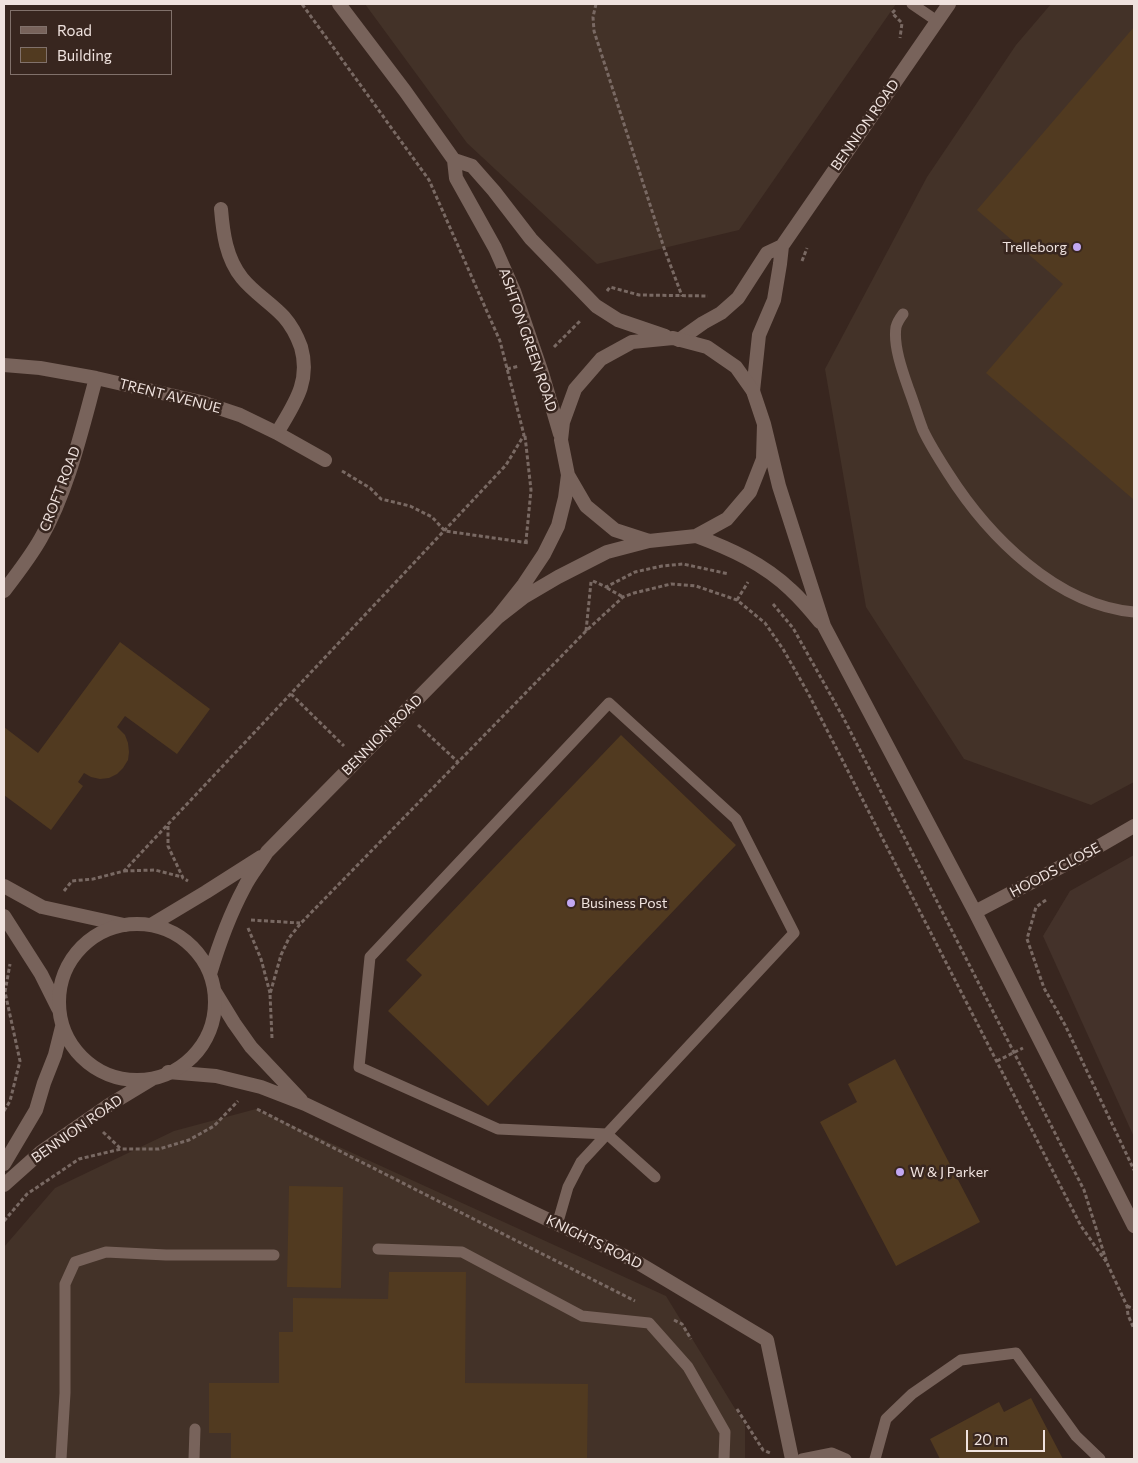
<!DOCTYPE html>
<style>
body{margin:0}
#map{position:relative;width:1138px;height:1463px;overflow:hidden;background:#38261f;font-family:Commissioner,sans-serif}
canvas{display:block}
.frame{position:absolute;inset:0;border:5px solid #efe2de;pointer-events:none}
.legend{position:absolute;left:10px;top:10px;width:162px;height:65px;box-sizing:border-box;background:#38261f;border:1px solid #81716b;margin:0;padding:6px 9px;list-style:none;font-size:15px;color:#efe2de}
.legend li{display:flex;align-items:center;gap:10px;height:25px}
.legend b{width:25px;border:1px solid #81716b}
.scale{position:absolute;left:966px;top:1430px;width:79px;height:22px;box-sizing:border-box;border:2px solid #efe2de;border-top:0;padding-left:6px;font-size:15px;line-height:18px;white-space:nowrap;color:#efe2de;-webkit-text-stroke:4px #38261f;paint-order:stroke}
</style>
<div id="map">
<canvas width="1138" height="1463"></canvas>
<div class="frame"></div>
<ul class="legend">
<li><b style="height:6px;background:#78635b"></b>Road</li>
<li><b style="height:14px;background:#513a20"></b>Building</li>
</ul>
<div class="scale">20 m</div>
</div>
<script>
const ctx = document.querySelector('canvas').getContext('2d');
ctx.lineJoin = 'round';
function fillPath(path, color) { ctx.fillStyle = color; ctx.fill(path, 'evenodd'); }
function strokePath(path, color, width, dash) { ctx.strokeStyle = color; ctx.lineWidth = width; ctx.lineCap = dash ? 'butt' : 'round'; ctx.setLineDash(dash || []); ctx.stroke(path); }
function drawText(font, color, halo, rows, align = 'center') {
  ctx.font = font + ' Commissioner,sans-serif'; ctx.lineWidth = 5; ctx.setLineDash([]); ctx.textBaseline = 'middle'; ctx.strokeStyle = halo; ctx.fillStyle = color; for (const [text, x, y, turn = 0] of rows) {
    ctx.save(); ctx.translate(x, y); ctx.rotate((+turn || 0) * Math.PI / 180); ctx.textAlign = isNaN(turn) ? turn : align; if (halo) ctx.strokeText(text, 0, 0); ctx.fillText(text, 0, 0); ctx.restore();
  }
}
fillPath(new Path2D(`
 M 1134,855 L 1134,1137 L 1043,936 L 1070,891 Z`), '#44322a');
fillPath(new Path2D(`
 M 365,4 L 896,4 L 739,230 L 597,264 L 467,143 Z
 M 1051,4 L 1134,4 L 1134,782 L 1091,805 L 964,759 L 866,607 L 825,369 L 927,177 L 1016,45 Z
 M 256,1109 L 666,1296 L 745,1425 L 745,1459 L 4,1459 L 4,1247 L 55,1188 L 174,1131 Z`), '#433228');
fillPath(new Path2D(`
 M 1134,27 L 1134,498 L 1133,499 L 986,373 L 1063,284 L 977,210 Z
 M 120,642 L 210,709 L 177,754 L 125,716 L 117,727 L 125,735 L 128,743 L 129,752 L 128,760 L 123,768 L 117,774 L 109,778 L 100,779 L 91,777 L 84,773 L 78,782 L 83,786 L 51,830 L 4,795 L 4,727 L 38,753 Z
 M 621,735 L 736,845 L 488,1106 L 388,1011 L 422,975 L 406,960 Z
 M 895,1059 L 980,1222 L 896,1266 L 820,1122 L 857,1102 L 848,1084 Z
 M 289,1186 L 343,1187 L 341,1288 L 287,1287 Z
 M 389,1272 L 466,1272 L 465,1383 L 588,1384 L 587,1459 L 231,1459 L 231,1433 L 209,1433 L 209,1383 L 279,1383 L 279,1332 L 293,1332 L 293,1298 L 388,1299 Z
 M 1031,1398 L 1063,1459 L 940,1459 L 930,1439 L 999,1402 L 1004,1412 Z`), '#513a20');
strokePath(new Path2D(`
 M 596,4 L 593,17 L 594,31 L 664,248 L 682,296
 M 895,10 L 892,13 L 902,23 L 900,38
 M 802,261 L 807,248
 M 607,291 L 610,287 L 639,295 L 708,296
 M 554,347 L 581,320
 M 507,369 L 519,366
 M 525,436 L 531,490 L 526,541
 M 342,471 L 370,488 L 381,499 L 410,506 L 432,517 L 445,531 L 529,543
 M 593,581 L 606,587 L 635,572 L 662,566 L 683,564 L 729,574
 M 607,588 L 623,597
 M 737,600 L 748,582
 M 773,604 L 793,628 L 843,717 L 1084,1190 L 1107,1263 L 1127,1306 L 1128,1315 L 1134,1329
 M 586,631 L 591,582
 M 291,694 L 344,746
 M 418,725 L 458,762
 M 168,826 L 168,846 L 183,878 L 188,881
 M 124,871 L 155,870 L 182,877
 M 64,891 L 72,881 L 93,879 L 124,871 L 506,465 L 524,435 L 500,341 L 429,180 L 302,4
 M 1046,900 L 1036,907 L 1027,939 L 1044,988 L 1065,1025 L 1134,1170
 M 251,920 L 300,923
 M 248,928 L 261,959 L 270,993
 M 272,1038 L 270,994 L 281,955 L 289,938 L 301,923 L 586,631 L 623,597 L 634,593 L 671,584 L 696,586 L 737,600 L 765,623 L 783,649 L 808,693 L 1081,1226 L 1107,1263
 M 997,1061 L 1023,1048
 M 257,1109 L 635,1301
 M 4,1111 L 10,1101 L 20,1061 L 5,992 L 10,964
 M 103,1132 L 120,1148
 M 4,1221 L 27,1194 L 79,1159 L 121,1149 L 159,1149 L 189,1140 L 214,1126 L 238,1101
 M 1127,1306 L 1134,1309
 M 674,1320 L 682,1324 L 691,1339
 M 737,1409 L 763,1450 L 770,1453`), '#796963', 3, [4, 2.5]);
strokePath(new Path2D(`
 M 912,4 L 937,21
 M 903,314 C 900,318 897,323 896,327 C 893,346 903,373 909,390 C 914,403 918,417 923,430 C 930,445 939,459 948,473 C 988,536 1056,605 1134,612
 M 557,1225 L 568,1187 L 581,1162 L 607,1134 L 794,933 L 736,819 L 609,703 L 370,957 L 359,1067 L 498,1129 L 607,1134 L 655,1177
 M 378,1249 L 462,1252 L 582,1316 L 649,1323 L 688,1367 L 725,1432 L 724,1459
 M 61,1459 L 65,1393 L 65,1284 L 75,1262 L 106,1252 L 166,1255 L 274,1255
 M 194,1459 L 195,1429
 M 802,1459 L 832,1453 L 846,1459
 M 875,1459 L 886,1419 L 912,1394 L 961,1360 L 1016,1353 L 1076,1436 L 1100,1459`), '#78635b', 11);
strokePath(new Path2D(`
 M 221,209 C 223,233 226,258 242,278 C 254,293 271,303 284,317 C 292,326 297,336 301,347 C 311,382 294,404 277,433
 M 679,340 L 703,323 L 721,313 L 738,298 L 767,253 L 782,246 L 949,4
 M 4,365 L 40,368 L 96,378 L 201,402 L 240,415 L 277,433 L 325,460
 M 753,391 L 759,335 L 774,300 L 780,264 L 782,246
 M 4,591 C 17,574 31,556 41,538 C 68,491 82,429 96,378
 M 4,886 L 42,907 L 124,925
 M 4,916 L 41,974 L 58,1008
 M 215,992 L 234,1023 L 251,1047 L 301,1100
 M 168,1072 L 216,1076 L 261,1087 L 305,1104 L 635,1261 L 767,1340 L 792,1459`), '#78635b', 14);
strokePath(new Path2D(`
 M 339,4 L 405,91 L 454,160 L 456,178 L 495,248 L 514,291 L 542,373 L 560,434
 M 454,160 L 472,166 L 494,191 L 531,239 L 596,306 L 618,320 L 665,336
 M 764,424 L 779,486 L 824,626 L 975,912 L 1134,1226
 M 696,536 C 731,549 764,564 791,590 C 802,600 811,611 820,622
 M 497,618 L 524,597 L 558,577 L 607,552 L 649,541 L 696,536 L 727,519 L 750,492 L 763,459 L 764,424 L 753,391 L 736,367 L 707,347 L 673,338 L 632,342 L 601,359 L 575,389 L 563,422 L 561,440 L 568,475 L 586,506 L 615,530 L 649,541
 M 975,912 L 1089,852 L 1134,826
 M59 1002a78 78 0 1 1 156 0a78 78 0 1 1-156 0Z
 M 151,925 L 206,892 L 261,857
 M 210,974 C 219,944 229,916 244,888 C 250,875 260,864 267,852 L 497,618 L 524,584 L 544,554 L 558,526 L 565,498 L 568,475
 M 4,1164 L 36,1110 L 44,1083 L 55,1055 L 62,1027
 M 4,1185 L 41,1152 L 109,1105 L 152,1079`), '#78635b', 14);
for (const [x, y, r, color] of [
 [1077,247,5,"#c2a8f2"],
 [571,903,5,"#c2a8f2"],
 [900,1172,5,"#c2a8f2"]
]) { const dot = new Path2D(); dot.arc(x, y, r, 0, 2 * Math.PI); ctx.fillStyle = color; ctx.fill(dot); strokePath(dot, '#38261f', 2); }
drawText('14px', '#efe2de', '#38261f', [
 ["BENNION ROAD",865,125,-55],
 ["ASHTON GREEN ROAD",528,340,71],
 ["TRENT AVENUE",170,396,14],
 ["CROFT ROAD",60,489,-69],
 ["BENNION ROAD",382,735,-45],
 ["HOODS CLOSE",1055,870,-28],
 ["BENNION ROAD",77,1129,-35],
 ["KNIGHTS ROAD",594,1242,26]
]);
drawText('14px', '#efe2de', '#38261f', [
 ["Trelleborg",1067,247,"right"],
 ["Business Post",581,903],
 ["W & J Parker",910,1172]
], 'left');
</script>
